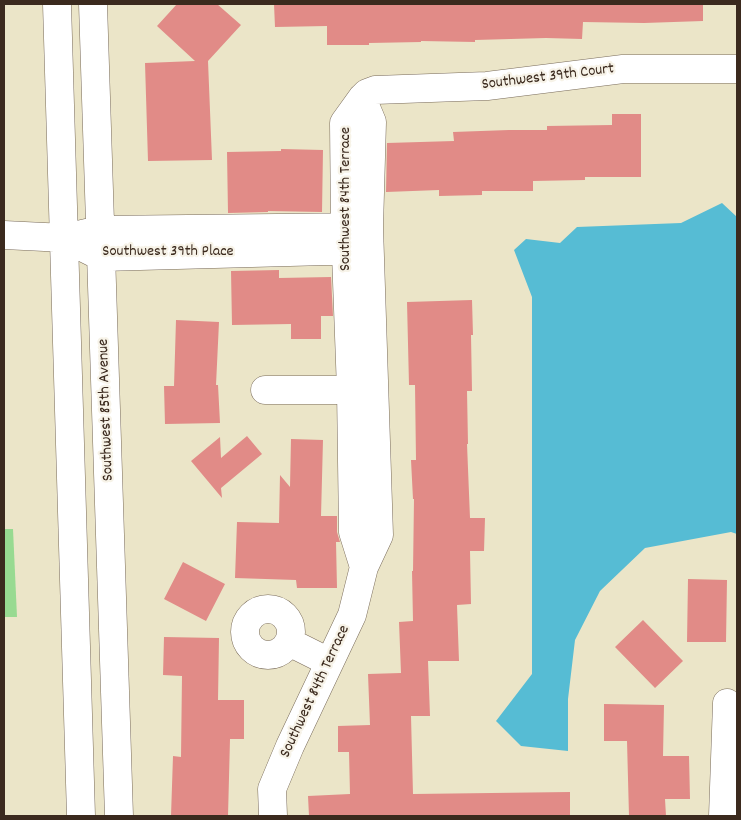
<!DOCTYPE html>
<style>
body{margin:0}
#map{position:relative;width:741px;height:820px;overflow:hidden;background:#ebe5c8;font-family:Dekko,sans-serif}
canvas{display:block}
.frame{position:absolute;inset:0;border:5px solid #3b2a1e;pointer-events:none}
</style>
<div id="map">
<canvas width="741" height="820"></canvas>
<div class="frame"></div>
</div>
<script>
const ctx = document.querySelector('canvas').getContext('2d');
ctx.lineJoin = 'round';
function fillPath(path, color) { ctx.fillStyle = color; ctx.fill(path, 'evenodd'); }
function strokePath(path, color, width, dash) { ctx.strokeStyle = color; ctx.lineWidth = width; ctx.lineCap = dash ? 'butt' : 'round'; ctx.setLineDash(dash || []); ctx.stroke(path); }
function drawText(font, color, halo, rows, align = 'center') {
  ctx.font = font + ' Dekko,sans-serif'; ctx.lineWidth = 4.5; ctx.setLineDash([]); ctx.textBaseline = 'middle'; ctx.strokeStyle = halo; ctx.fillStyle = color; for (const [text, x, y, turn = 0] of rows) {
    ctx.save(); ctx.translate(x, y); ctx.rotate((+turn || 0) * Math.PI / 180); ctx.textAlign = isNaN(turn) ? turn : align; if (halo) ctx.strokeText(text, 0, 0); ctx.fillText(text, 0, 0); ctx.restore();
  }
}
fillPath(new Path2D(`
 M 4,529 L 13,529 L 17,617 L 4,617 Z`), '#98da91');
fillPath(new Path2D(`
 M 722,203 L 737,217 L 737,534 L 731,532 L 645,548 L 600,591 L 575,640 L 568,699 L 568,751 L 521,746 L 496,721 L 532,674 L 532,297 L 514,250 L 526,239 L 560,243 L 577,227 L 681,223 Z`), '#56bcd4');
fillPath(new Path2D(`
 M 177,4 L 217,4 L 241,25 L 208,61 L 212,160 L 148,161 L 145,63 L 195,61 L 157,26 Z
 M 274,4 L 703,4 L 703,21 L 644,23 L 583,22 L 582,39 L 546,38 L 475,40 L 475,42 L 421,41 L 421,42 L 369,43 L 369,45 L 327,45 L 327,26 L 275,27 Z
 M 612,114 L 641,114 L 641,177 L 585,177 L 585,180 L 533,181 L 533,191 L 482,191 L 482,195 L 439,196 L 439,190 L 386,192 L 387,143 L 454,141 L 453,132 L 509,130 L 547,130 L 547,126 L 612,125 Z
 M 281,149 L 323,150 L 322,212 L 268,211 L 268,212 L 228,213 L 227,152 L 281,151 Z
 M 279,270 L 279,278 L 331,277 L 333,316 L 321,316 L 321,339 L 291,339 L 291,324 L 232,325 L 231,271 Z
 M 472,300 L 473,335 L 471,335 L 472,391 L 467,391 L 468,444 L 467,444 L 470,518 L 485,518 L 484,551 L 470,551 L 471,604 L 457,605 L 459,661 L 428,661 L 430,716 L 411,716 L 413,794 L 570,792 L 570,816 L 309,816 L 308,796 L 350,794 L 349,752 L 338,752 L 338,726 L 370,725 L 368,674 L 401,673 L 399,622 L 413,621 L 412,571 L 413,571 L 414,499 L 413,499 L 411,460 L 416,460 L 415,385 L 409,385 L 407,302 Z
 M 176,320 L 219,322 L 216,385 L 218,385 L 220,423 L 165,424 L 164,386 L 174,386 Z
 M 247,436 L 262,454 L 221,488 L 222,498 L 191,461 L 220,437 L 221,458 Z
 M 291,439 L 323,440 L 321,516 L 337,516 L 337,532 L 340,542 L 336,542 L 337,588 L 297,588 L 296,580 L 235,578 L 237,522 L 279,523 L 280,475 L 290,487 Z
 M 183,562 L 225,584 L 206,621 L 164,599 Z
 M 688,579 L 727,580 L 726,642 L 687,642 Z
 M 643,620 L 683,661 L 655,688 L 615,647 Z
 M 164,637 L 219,638 L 218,700 L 244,700 L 244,739 L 230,739 L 228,816 L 171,816 L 173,756 L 181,757 L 182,676 L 163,675 Z
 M 604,704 L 664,705 L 663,756 L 689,756 L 690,799 L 665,799 L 666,816 L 629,816 L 627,741 L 604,741 Z`), '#e18b87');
const minor = new Path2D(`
 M 57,4 L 81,816
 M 93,4 L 119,816
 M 4,235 L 65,238 L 100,230 L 364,227
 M 86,249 L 102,257 L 364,250
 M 265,390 L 368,390
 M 364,567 L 353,532 L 351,390 L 345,227 L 344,123 L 362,98 L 367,93 L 375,90 L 487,86 L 623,69 L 737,69
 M245 632a23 23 0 1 1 46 0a23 23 0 1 1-46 0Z
 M 289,642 L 329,662
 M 273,816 L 272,789 L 290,746 L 352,615 L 364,567 L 379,535 L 369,227 L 372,122 L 362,98
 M 723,816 L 727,703`);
strokePath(minor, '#796b5a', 29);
strokePath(minor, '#fff', 28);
drawText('16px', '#3b2a1e', '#f7f3e8', [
 ["Southwest 39th Court",548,78,-7],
 ["Southwest 84th Terrace",347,199,-90],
 ["Southwest 39th Place",168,253],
 ["Southwest 85th Avenue",107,410,-92],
 ["Southwest 84th Terrace",316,692,-65]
]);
</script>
